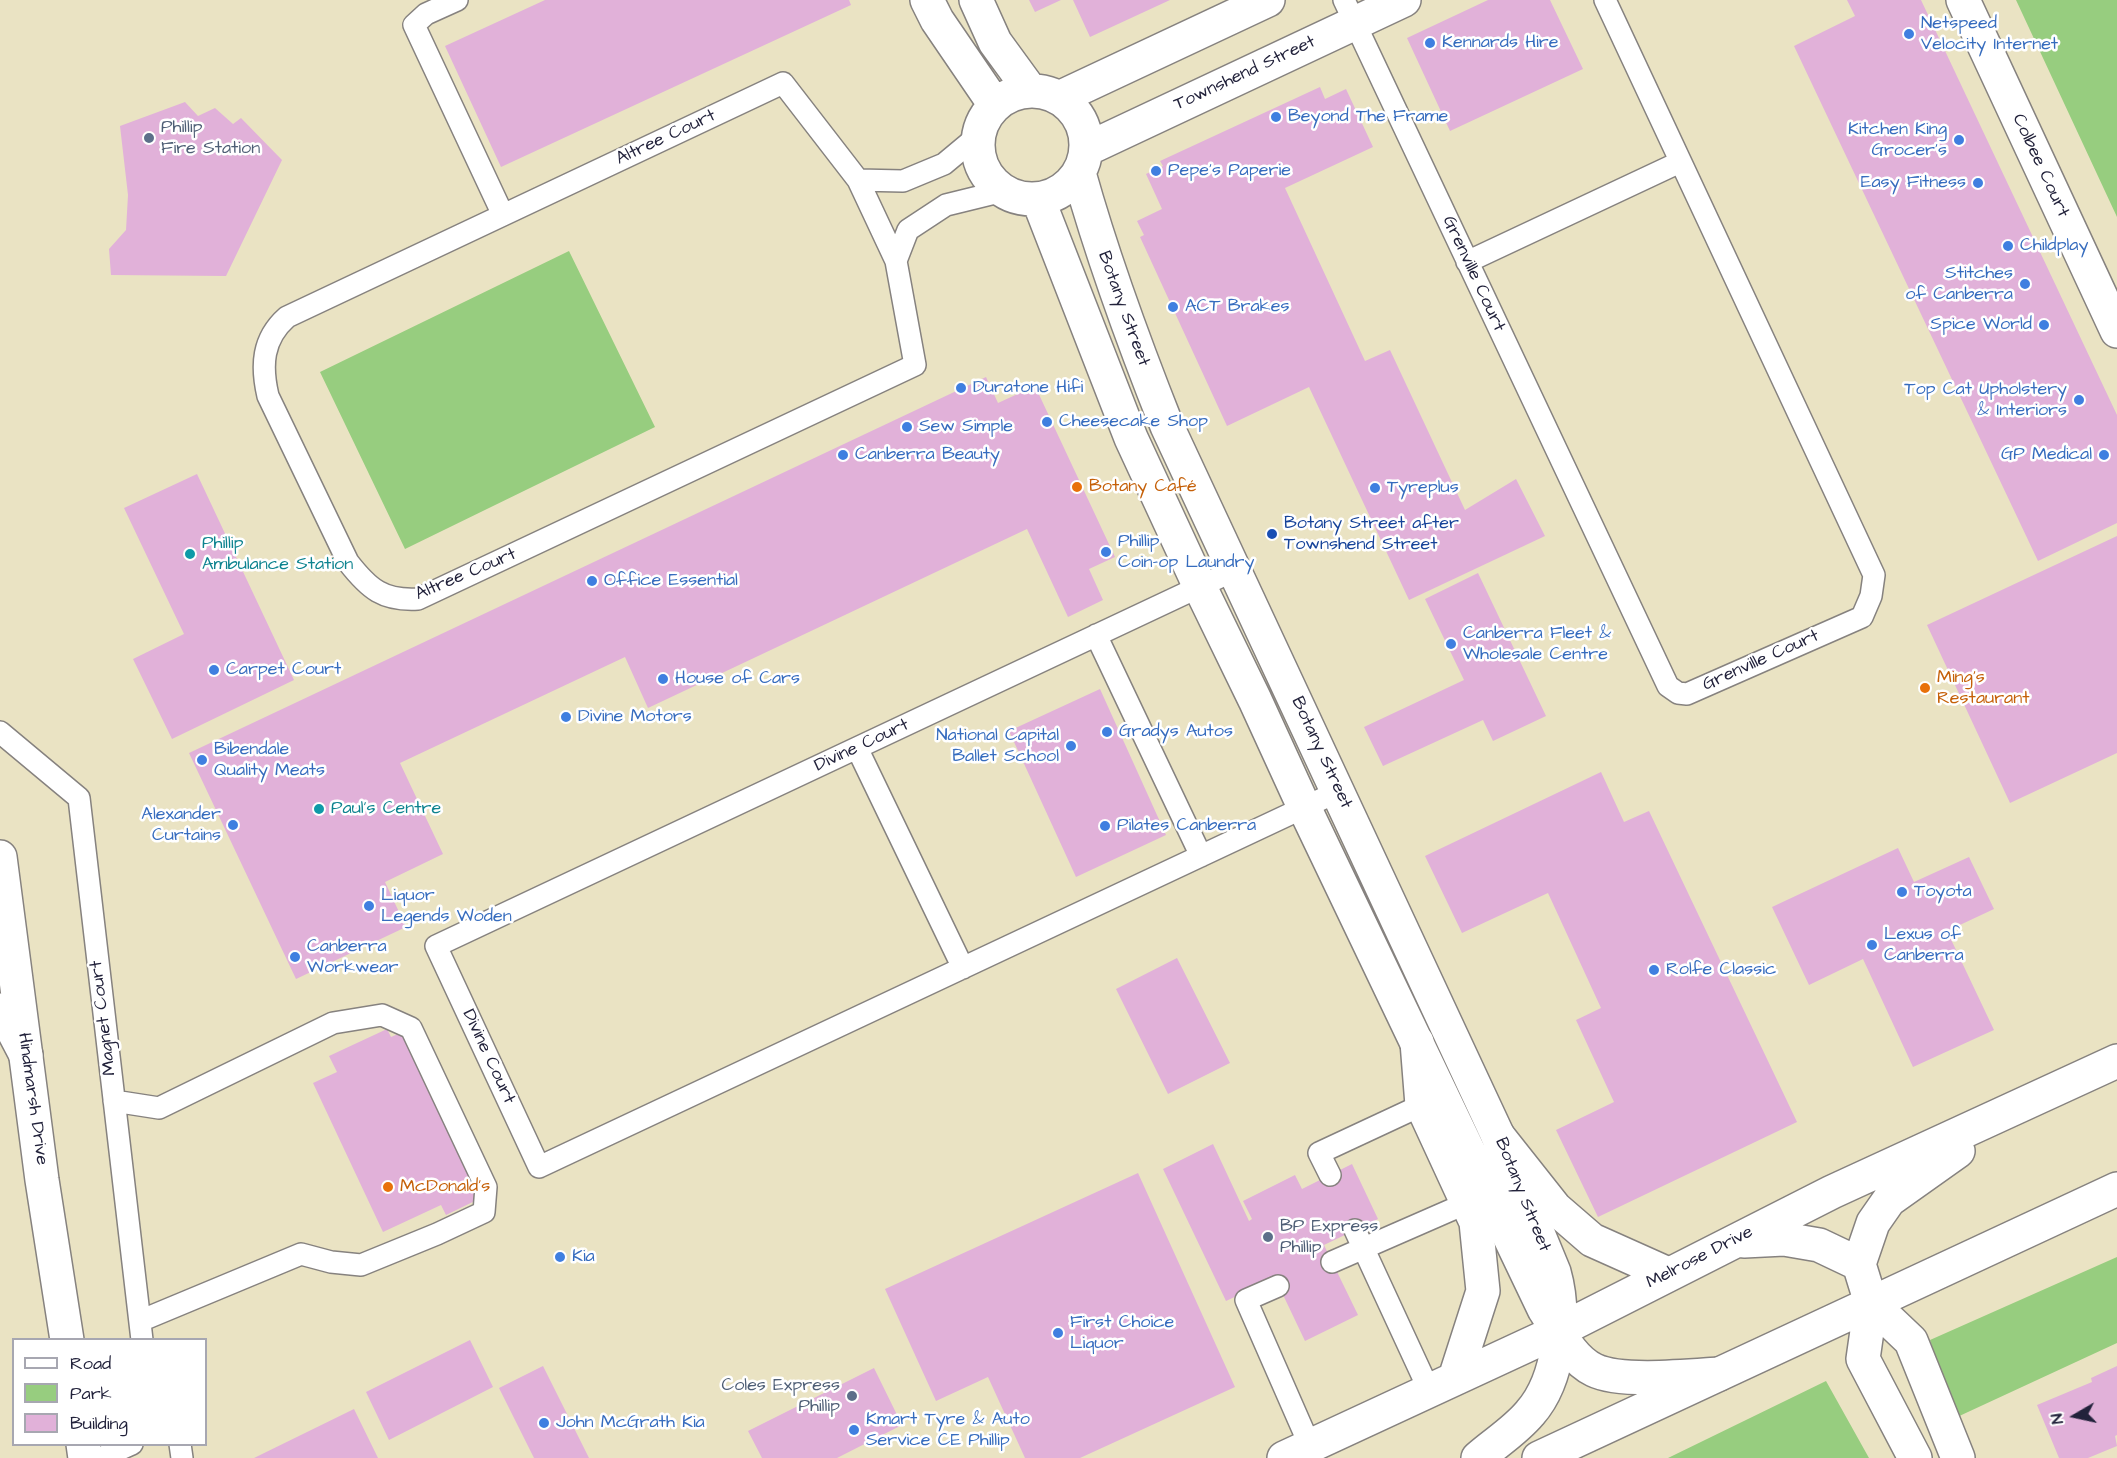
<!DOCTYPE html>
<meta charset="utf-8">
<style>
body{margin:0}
#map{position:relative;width:2117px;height:1458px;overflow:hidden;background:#eae3c3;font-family:"Architects Daughter",sans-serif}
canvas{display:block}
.legend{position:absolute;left:12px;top:1338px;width:195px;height:108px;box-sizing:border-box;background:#fff;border:2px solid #a7a7b1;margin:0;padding:8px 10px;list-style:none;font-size:18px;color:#22223b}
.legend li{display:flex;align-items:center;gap:12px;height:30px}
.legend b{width:30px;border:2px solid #a7a7b1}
.north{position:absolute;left:2045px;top:1386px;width:60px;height:60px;-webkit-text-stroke:4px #fff;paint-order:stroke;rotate:261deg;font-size:16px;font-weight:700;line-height:24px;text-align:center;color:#22223b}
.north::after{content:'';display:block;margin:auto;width:21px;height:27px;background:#22223b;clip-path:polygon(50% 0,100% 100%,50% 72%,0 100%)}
</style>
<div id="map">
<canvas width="2117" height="1458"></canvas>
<ul class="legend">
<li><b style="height:8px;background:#fff"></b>Road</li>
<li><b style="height:16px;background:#97cd7f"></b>Park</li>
<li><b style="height:16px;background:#e1b1d9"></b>Building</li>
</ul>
<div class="north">N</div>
</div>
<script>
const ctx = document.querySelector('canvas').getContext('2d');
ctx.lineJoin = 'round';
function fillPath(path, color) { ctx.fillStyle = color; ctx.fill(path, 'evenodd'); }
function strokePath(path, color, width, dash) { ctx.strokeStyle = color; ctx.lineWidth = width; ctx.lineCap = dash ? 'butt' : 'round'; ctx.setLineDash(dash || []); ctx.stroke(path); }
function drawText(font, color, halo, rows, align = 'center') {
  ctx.font = font + ' "Architects Daughter",sans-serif'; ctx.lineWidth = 5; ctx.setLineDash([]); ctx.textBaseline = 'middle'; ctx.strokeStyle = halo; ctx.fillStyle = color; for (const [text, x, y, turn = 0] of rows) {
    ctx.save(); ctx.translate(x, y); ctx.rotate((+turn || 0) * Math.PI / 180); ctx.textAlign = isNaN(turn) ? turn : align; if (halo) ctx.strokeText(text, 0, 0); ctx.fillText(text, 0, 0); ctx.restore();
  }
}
fillPath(new Path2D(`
 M 2016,0 L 2117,0 L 2117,217 Z
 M 569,251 L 655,427 L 405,549 L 320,372 Z
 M 2117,1257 L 2117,1343 L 1955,1418 L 1930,1340 Z
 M 1826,1381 L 1869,1458 L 1668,1458 Z`), '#97cd7f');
fillPath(new Path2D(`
 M 545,0 L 849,0 L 851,5 L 501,167 L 445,46 Z
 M 1029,0 L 1061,0 L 1035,12 Z
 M 1073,0 L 1170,0 L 1090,37 Z
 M 1488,0 L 1550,0 L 1583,69 L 1450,131 L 1407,38 Z
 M 1847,0 L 1921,0 L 2117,415 L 2117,523 L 2038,561 L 1794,46 L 1855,16 Z
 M 1320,87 L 1325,99 L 1346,89 L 1373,147 L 1285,188 L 1365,361 L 1390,350 L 1465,510 L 1516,479 L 1545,536 L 1409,600 L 1309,387 L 1227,426 L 1140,237 L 1144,235 L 1137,221 L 1162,209 L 1146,174 L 1163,166 L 1160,161 Z
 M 185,102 L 198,116 L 215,108 L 233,124 L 241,118 L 282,160 L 226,276 L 111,275 L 109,249 L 126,230 L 128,195 L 120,126 Z
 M 986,377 L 998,403 L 1035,386 L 1115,557 L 1089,569 L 1103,600 L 1068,617 L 1027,529 L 648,708 L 625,657 L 400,763 L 443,854 L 385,882 L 406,927 L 296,979 L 189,753 Z
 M 197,474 L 294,680 L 172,739 L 133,659 L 184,634 L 124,508 Z
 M 2117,536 L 2117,753 L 2010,803 L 1927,625 Z
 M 1478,573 L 1546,716 L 1493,741 L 1483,720 L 1383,766 L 1364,727 L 1464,680 L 1425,599 Z
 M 1100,689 L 1166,835 L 1076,877 L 1009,731 Z
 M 1601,772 L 1624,822 L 1649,811 L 1797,1122 L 1598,1217 L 1556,1130 L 1614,1102 L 1576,1020 L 1601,1008 L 1548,893 L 1462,933 L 1425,856 Z
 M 1898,848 L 1914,882 L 1969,857 L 1994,909 L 1947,931 L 1994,1030 L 1913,1067 L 1863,959 L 1809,985 L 1772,907 Z
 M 1177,958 L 1230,1063 L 1168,1094 L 1116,989 Z
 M 387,1029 L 391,1037 L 405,1031 L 483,1197 L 446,1215 L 441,1205 L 383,1232 L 313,1083 L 337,1072 L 329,1056 Z
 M 1213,1144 L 1249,1221 L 1252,1219 L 1243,1201 L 1295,1175 L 1302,1189 L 1352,1164 L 1378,1219 L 1324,1245 L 1358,1315 L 1305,1341 L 1275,1278 L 1226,1301 L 1163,1169 Z
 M 1138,1173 L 1235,1387 L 1080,1458 L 1025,1458 L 988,1377 L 936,1401 L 885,1289 Z
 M 470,1340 L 493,1387 L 389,1440 L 366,1392 Z
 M 543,1366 L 589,1458 L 534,1458 L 499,1388 Z
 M 2117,1366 L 2117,1435 L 2115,1436 L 2117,1446 L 2088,1458 L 2059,1458 L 2037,1405 L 2092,1382 L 2091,1378 Z
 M 874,1368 L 902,1425 L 837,1458 L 762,1458 L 748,1431 Z
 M 354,1409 L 378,1458 L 254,1458 Z`), '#e1b1d9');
const lane = new Path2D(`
 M 457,0 L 426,14 L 414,25 L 503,215
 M 1344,0 L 1668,686 L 1678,693 L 1687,694 L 1862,617 L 1871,596 L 1874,575 L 1605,0
 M 783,83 L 858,180 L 896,261 L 915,365 L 418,599 C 383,601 369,589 348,562 L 268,396 C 261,366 262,339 287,317 Z
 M 858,180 L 903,181 L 944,164 L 980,134
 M 896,261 L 908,230 L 946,205 L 1003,191
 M 1467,262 L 1680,162
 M 1235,570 L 436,946 L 539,1167 L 1339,791
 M 1096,635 L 1201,856
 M 0,732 L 79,798 L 142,1340
 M 857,748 L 963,968
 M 114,1101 L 159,1108 L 333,1023 L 382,1015 L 411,1028 L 486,1187 L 484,1212 L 437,1234 L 361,1265 L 331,1262 L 301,1254 L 140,1321
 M 1330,1175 L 1319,1153 L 1422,1105
 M 1355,1230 L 1429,1390
 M 1332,1262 L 1467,1203
 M 1278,1286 L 1246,1300 L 1310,1446
 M 180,1444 L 182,1458
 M 100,1458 L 132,1444`);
const street = new Path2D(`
 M 927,0 L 937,20 L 995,105
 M 976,0 L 995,42 L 1030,90
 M 1963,0 L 2117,331
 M978 145a54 54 0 1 1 108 0a54 54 0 1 1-108 0Z
 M 1059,98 L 1268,0
 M 1087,149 L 1404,0
 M 1079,173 C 1103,259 1134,343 1167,426 L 1498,1136 L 1554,1272 C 1566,1314 1560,1379 1530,1413 C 1515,1431 1495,1443 1478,1458
 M 1038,199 L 1131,438 L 1200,587 L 1255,700 L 1304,807 L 1544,1309 C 1558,1330 1571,1359 1594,1370 C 1620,1383 1689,1376 1719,1374
 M 0,1010 L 7,1019 L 26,1055`);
const secondary = new Path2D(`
 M 1417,1042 L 1422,1105 L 1476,1222 L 1483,1291 L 1455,1378
 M 1498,1136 L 1555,1208 L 1592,1240 L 1668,1274
 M 1744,1241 L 1784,1239 L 1819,1245 L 1859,1264
 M 1871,1303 L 1911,1341 L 1958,1458
 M 1284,1458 L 1558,1331 L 1832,1192 L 2117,1061
 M 1539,1458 L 2117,1189
 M 1915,1458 L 1863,1359 L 1871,1303 L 1859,1264 L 1873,1223 L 1889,1200 L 1958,1151`);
const primary = new Path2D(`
 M 0,857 L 42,1180 L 67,1340
 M 83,1444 L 85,1458`);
strokePath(lane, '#86827f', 24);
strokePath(street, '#86827f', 36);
strokePath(secondary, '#86827f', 36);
strokePath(primary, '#86827f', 36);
strokePath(lane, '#fff', 21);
strokePath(street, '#fff', 33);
strokePath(secondary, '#fff', 33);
strokePath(primary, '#fff', 33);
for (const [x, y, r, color] of [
 [1909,34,6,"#3f7fe0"],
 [1430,43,6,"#3f7fe0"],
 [1276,117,6,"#3f7fe0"],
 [149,138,6,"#5c6f8a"],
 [1959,140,6,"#3f7fe0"],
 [1156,171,6,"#3f7fe0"],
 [1978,183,6,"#3f7fe0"],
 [2008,246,6,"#3f7fe0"],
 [2025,284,6,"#3f7fe0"],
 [1173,307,6,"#3f7fe0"],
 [2044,325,6,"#3f7fe0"],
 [961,388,6,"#3f7fe0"],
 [2079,400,6,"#3f7fe0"],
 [1047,422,6,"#3f7fe0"],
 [907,427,6,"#3f7fe0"],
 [843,455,6,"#3f7fe0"],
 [2104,455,6,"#3f7fe0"],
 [1077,487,6,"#e8710a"],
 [1375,488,6,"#3f7fe0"],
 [1272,534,6,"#1a4fb4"],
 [1106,552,6,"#3f7fe0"],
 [190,554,6,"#0f9aa8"],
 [592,581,6,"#3f7fe0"],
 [1451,644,6,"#3f7fe0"],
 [214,670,6,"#3f7fe0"],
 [663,679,6,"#3f7fe0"],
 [1925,688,6,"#e8710a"],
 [566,717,6,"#3f7fe0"],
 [1107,732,6,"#3f7fe0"],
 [1071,746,6,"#3f7fe0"],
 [202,760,6,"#3f7fe0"],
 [319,809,6,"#0f9aa8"],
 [233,825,6,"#3f7fe0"],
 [1105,826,6,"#3f7fe0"],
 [1902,892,6,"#3f7fe0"],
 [369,906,6,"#3f7fe0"],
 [1872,945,6,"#3f7fe0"],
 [295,957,6,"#3f7fe0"],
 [1654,970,6,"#3f7fe0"],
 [388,1187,6,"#e8710a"],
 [1268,1237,6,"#5c6f8a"],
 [560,1257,6,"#3f7fe0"],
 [1058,1333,6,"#3f7fe0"],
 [852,1396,6,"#5c6f8a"],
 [544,1423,6,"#3f7fe0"],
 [854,1430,6,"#3f7fe0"]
]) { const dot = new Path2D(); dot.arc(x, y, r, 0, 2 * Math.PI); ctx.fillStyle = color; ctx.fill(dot); strokePath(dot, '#fff', 2); }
drawText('18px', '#366cbe', '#fff', [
 ["Netspeed",1921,24],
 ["Velocity Internet",1921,45],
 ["Kennards Hire",1442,43],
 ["Beyond The Frame",1288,117],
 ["Kitchen King",1947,130,"right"],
 ["Grocer’s",1947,151,"right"],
 ["Pepe’s Paperie",1168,171],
 ["Easy Fitness",1966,183,"right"],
 ["Childplay",2020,246],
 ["Stitches",2013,274,"right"],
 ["of Canberra",2013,295,"right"],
 ["ACT Brakes",1185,307],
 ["Spice World",2032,325,"right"],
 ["Duratone Hifi",973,388],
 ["Top Cat Upholstery",2067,390,"right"],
 ["& Interiors",2067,411,"right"],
 ["Cheesecake Shop",1059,422],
 ["Sew Simple",919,427],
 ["Canberra Beauty",855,455],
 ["GP Medical",2092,455,"right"],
 ["Tyreplus",1387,488],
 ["Phillip",1118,542],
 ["Coin-op Laundry",1118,563],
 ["Office Essential",604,581],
 ["Canberra Fleet &",1463,634],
 ["Wholesale Centre",1463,655],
 ["Carpet Court",226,670],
 ["House of Cars",675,679],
 ["Divine Motors",578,717],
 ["Gradys Autos",1119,732],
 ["National Capital",1059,736,"right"],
 ["Ballet School",1059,757,"right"],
 ["Bibendale",214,750],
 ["Quality Meats",214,771],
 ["Alexander",221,815,"right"],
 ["Curtains",221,836,"right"],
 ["Pilates Canberra",1117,826],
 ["Toyota",1914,892],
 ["Liquor",381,896],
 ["Legends Woden",381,917],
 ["Lexus of",1884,935],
 ["Canberra",1884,956],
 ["Canberra",307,947],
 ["Workwear",307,968],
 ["Rolfe Classic",1666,970],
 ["Kia",572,1257],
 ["First Choice",1070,1323],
 ["Liquor",1070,1344],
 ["Kmart Tyre & Auto",866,1420],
 ["Service CE Phillip",866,1441],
 ["John McGrath Kia",556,1423]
], 'left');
drawText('18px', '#22223b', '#fff', [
 ["Townshend Street",1245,74,-25],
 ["Altree Court",666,138,-25],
 ["Colbee Court",2040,166,65],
 ["Grenville Court",1473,274,65],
 ["Botany Street",1123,309,70],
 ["Altree Court",466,575,-23],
 ["Grenville Court",1761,661,-24],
 ["Divine Court",862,746,-25],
 ["Botany Street",1321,753,65],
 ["Magnet Court",104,1018,-97],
 ["Divine Court",488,1057,65],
 ["Hindmarsh Drive",32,1099,82],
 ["Botany Street",1522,1195,68],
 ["Melrose Drive",1700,1258,-27]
]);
drawText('18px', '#4e5e75', '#fff', [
 ["Phillip",161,128],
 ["Fire Station",161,149],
 ["BP Express",1280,1227],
 ["Phillip",1280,1248],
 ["Coles Express",840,1386,"right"],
 ["Phillip",840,1407,"right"]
], 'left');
drawText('18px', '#c56008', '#fff', [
 ["Botany Café",1089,487],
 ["Ming’s",1937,678],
 ["Restaurant",1937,699],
 ["McDonald's",400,1187]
], 'left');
drawText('18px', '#164399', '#fff', [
 ["Botany Street after",1284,524],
 ["Townshend Street",1284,545]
], 'left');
drawText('18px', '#0d838f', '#fff', [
 ["Phillip",202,544],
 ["Ambulance Station",202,565],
 ["Paul’s Centre",331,809]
], 'left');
</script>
